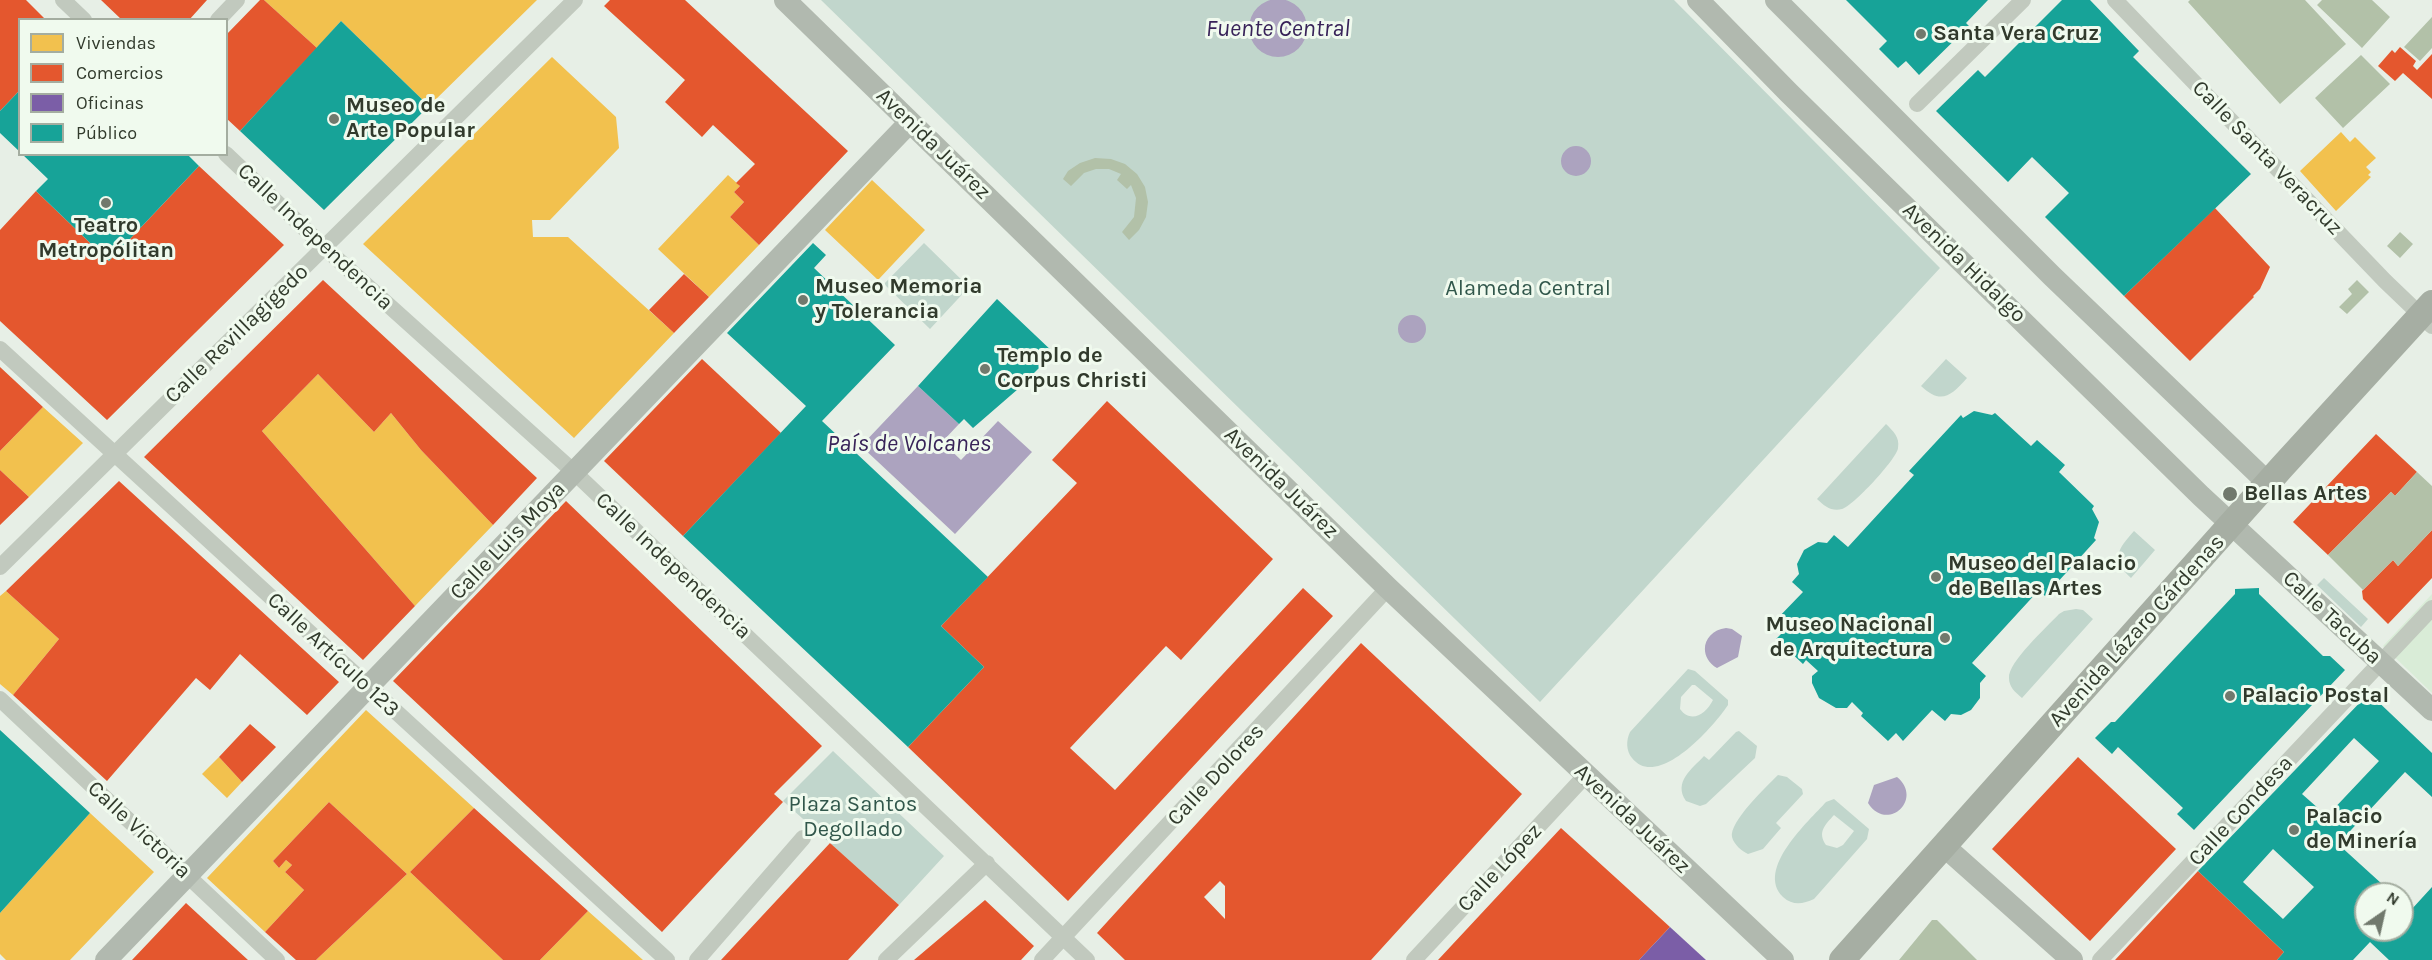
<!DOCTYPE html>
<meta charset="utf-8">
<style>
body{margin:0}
#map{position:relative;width:2432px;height:960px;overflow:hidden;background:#e7efe6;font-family:Karla,sans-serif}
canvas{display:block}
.legend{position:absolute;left:18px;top:18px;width:210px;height:138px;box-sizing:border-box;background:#f0faee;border:2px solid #a4ada0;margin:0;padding:8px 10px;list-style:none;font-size:18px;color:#313a2c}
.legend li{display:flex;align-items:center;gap:12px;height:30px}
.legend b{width:30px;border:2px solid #a4ada0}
.north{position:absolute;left:2354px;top:882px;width:60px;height:60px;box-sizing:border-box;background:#f0faee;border:2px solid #a4ada0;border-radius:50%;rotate:34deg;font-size:16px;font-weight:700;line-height:24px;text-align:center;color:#313a2c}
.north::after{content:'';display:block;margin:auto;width:21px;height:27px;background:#71796d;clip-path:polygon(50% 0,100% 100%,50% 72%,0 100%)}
</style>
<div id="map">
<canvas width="2432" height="960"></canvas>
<ul class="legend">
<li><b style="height:16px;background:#f2c14e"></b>Viviendas</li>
<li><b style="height:16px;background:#e4572e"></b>Comercios</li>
<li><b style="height:16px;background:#7b5ea7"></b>Oficinas</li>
<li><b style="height:16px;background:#17a398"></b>Público</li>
</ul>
<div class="north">N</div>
</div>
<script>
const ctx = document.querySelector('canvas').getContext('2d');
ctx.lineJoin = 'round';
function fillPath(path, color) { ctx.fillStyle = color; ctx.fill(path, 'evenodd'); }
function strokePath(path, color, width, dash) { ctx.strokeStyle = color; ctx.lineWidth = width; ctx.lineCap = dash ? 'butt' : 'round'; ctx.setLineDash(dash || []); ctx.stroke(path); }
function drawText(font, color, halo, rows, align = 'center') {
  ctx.font = font + ' Karla,sans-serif'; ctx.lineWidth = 6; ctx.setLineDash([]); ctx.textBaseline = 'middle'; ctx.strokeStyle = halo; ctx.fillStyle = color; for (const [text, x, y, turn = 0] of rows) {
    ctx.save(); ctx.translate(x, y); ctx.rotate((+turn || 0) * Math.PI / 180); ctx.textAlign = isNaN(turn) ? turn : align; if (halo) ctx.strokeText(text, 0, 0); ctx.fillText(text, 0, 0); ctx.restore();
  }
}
fillPath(new Path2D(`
 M 821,0 L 1674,0 L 1940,268 L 1540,702 Z
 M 924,243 L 969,287 L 930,329 L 884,284 Z
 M 1946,359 L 1967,378 C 1951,396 1941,405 1921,386 Z
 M 1886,424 C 1893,431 1900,437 1898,448 C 1897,459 1852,507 1842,509 C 1832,512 1824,506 1817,499 Z
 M 2134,531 L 2155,550 L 2131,578 C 2110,559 2118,549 2134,531 Z
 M 2324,578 L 2368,619 L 2361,627 L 2317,585 Z
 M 2076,609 L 2083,610 L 2093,619 L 2022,698 C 2015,692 2009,687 2009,678 C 2008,662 2047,627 2059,614 L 2064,611 Z
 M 1688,669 L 1695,671 L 1728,700 L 1728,705 C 1715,725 1658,791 1632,758 C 1626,751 1626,740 1630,732 ZM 1692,685 L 1695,685 L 1713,700 C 1706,714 1691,724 1680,709 L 1681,697 Z
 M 1739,731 L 1757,746 L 1755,758 L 1706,804 L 1700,806 L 1686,801 C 1673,782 1692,769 1704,756 L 1709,760 L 1736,732 Z
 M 833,751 L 944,856 L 899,905 L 783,801 Z
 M 1778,775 L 1787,777 L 1802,789 L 1803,794 L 1776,823 L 1781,828 L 1763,849 L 1748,854 C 1742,851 1734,845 1732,837 C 1729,822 1767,786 1778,775 Z
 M 1834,799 L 1869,829 L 1867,839 L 1814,899 C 1803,904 1793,906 1783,897 C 1755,869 1809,821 1826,802 ZM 1834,815 L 1854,831 L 1843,845 L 1837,848 L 1826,845 C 1817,832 1825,825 1834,815 Z`), '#c1d6cc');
fillPath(new Path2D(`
 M 2432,594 L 2432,693 L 2383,646 Z`), '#d9ecd7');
fillPath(new Path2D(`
 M1249 28a29 29 0 1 1 58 0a29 29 0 1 1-58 0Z
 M1561 161a15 15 0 1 1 30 0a15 15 0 1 1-30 0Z
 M1398 329a14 14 0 1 1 28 0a14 14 0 1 1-28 0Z
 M 918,386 L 959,424 L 942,442 L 961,460 L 998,421 L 1032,452 L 955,534 L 861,446 Z
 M 1726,628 L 1732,629 L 1742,636 L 1738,657 L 1717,668 C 1697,656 1703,631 1726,628 Z
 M 1897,777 C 1924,799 1887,833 1868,803 L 1874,785 Z`), '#aca3bf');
fillPath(new Path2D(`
 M 264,0 L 537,0 L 429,106 L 341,21 L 317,48 Z
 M 552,57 L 616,117 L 619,148 L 550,220 L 532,220 L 533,237 L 568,237 L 674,333 L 574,438 L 363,244 Z
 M 2341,132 L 2350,142 L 2355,137 L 2376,158 L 2366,167 L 2371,172 L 2368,175 L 2371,177 L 2336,211 L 2300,171 Z
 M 728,175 L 740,186 L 734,192 L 744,202 L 730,217 L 759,245 L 709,297 L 658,249 Z
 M 872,180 L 925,230 L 878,280 L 825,230 Z
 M 318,374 L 374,432 L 391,413 L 421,450 L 493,525 L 415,606 L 262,431 Z
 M 43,407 L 83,443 L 29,497 L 0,470 L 0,451 Z
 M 6,591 L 59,639 L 13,695 L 0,684 L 0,596 Z
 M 366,710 L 474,808 L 410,872 L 503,960 L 316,960 L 407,874 L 329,802 L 273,861 L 279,868 L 286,860 L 292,865 L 285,872 L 304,890 L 265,932 L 207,878 Z
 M 219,757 L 242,782 L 227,798 L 202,774 Z
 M 90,813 L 154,872 L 70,960 L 6,960 L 0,954 L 0,913 Z
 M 588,911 L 624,943 L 643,960 L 540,960 Z`), '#f2c14e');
fillPath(new Path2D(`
 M 0,0 L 26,0 L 46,20 L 20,20 L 20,90 L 0,111 Z
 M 101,0 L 207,0 L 189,20 L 122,20 Z
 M 260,0 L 264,0 L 317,48 L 240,131 L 226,118 L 226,35 Z
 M 610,0 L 685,0 L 848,151 L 759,245 L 730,217 L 744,202 L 734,192 L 740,186 L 736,183 L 755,164 L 713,125 L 702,137 L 665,102 L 685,80 L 604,6 Z
 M 2400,47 L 2416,61 L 2413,66 L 2417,70 L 2432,54 L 2432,99 L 2403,73 L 2395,81 L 2378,66 L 2392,50 L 2395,53 Z
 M 199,166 L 284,245 L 107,420 L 0,321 L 0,230 L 36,191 L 109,261 Z
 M 2215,208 L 2270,267 L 2260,289 L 2253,296 L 2254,297 L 2190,361 L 2124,296 Z
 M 684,274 L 709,297 L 674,333 L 649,310 Z
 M 323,280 L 537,478 L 493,525 L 421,450 L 391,413 L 374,432 L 318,374 L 262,431 L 415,606 L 363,660 L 144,457 Z
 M 702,359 L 781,433 L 683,536 L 604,461 Z
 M 0,367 L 43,407 L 0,451 Z
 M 1107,401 L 1273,559 L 1181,660 L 1166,646 L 1070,748 L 1115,790 L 1303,588 L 1333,616 L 1068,901 L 908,747 L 984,667 L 941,626 L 1077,483 L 1052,460 Z
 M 2376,434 L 2417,472 L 2395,496 L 2391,492 L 2328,555 L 2293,522 Z
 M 0,470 L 29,497 L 0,525 Z
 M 119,481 L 339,682 L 307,715 L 240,654 L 210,690 L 196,678 L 107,781 L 13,695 L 59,639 L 6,591 Z
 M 566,501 L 822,746 L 774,794 L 783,802 L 662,932 L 393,681 Z
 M 2432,530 L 2432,578 L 2388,624 L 2363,599 L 2362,591 L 2393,560 L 2398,566 Z
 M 1361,643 L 1522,794 L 1371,960 L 1125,960 L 1097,933 ZM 1220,881 L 1225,886 L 1225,919 L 1204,897 Z
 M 250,724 L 276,747 L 242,782 L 219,757 Z
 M 2078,757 L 2176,849 L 2090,941 L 1992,849 Z
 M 329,802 L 407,874 L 316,960 L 296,960 L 265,932 L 304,890 L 285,872 L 292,865 L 286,860 L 279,868 L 273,861 Z
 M 474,808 L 588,911 L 540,960 L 503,960 L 410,872 Z
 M 1561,828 L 1670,927 L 1639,960 L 1438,960 Z
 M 830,843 L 899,905 L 848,960 L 721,960 Z
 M 2198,871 L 2284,952 L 2277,960 L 2115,960 Z
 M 985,900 L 1034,946 L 1021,960 L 914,960 Z
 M 186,903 L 248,960 L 132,960 Z`), '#e4572e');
fillPath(new Path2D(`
 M 1670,927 L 1706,960 L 1639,960 Z`), '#7b5ea7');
fillPath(new Path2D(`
 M 1846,0 L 1988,0 L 1966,23 L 1969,26 L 1919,75 L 1906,61 L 1898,68 L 1879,49 L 1887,41 Z
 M 2062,0 L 2090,0 L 2139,51 L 2133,57 L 2251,174 L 2124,296 L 2045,217 L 2069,193 L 2032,157 L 2008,182 L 1936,111 L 1978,70 L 1985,77 Z
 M 341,21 L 429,106 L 324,210 L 240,131 Z
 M 20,90 L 20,152 L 0,133 L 0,111 Z
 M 22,154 L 187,154 L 199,166 L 109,261 L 36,191 L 48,179 Z
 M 813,243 L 826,255 L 814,268 L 895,345 L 822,421 L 988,577 L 941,626 L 984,667 L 908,747 L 683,536 L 806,406 L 727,333 Z
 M 997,299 L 1054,353 L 1018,389 L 973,428 L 964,419 L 959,424 L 918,386 Z
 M 1974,411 L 1992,415 L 1995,413 L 2031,446 L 2037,440 L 2065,465 L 2059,472 L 2094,506 L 2092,509 L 2099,522 L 2094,538 L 2096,540 L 2045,596 L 2039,590 L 1972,663 L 1986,676 L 1980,683 L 1980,698 L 1971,710 L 1961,715 L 1951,714 L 1945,721 L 1932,710 L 1903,741 L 1896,733 L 1888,741 L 1861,716 L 1863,713 L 1852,702 L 1847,708 L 1836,708 L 1819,698 L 1812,683 L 1812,676 L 1818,671 L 1806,660 L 1803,664 L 1776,639 L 1785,630 L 1775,621 L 1803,592 L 1792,582 L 1799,574 L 1797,564 L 1804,550 L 1818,542 L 1827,543 L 1834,535 L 1848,547 L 1914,475 L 1909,471 L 1961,415 L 1963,418 Z
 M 2259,588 L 2259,594 L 2323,656 L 2330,656 L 2345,670 L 2194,830 L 2177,814 L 2183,808 L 2118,747 L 2112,754 L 2095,738 L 2111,722 L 2115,722 L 2235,594 L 2235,589 Z
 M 2369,693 L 2432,753 L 2432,797 L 2405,772 L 2338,844 L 2393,894 L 2366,894 L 2366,930 L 2402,930 L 2402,902 L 2411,910 L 2432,887 L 2432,960 L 2389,960 L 2370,942 L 2353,960 L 2277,960 L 2284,952 L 2198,871 ZM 2354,738 L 2379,761 L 2327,816 L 2302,794 ZM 2273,849 L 2314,887 L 2283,919 L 2243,882 Z
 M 0,730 L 90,813 L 0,913 Z`), '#17a398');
fillPath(new Path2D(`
 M 2190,0 L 2305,0 L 2346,44 L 2280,104 L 2188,2 Z
 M 2322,0 L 2372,0 L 2390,17 L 2362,48 L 2317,5 Z
 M 2432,17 L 2432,48 L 2420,61 L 2404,47 Z
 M 2361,55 L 2390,84 L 2343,128 L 2315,98 Z
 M 1095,158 L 1111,159 L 1125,164 L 1137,174 L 1145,187 L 1148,202 L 1146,217 L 1139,230 L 1129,240 L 1122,232 L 1134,217 L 1136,198 L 1131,185 L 1127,189 L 1117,180 L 1121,174 L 1109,169 L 1096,169 L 1084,173 L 1071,186 L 1063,179 L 1068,171 L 1080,163 Z
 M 2400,232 L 2413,244 L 2400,258 L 2387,246 Z
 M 2357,280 L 2369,292 L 2347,314 L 2339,307 L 2352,294 L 2348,289 Z
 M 2417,472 L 2432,486 L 2432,530 L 2398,566 L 2393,560 L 2363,590 L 2328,555 L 2391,492 L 2395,496 Z
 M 1932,920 L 1937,920 L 1977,960 L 1899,960 Z`), '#b2c1a8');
strokePath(new Path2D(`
 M 63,0 L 84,20
 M 2115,0 L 2385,281 L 2432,326
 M 218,20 L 237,0
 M 1917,104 L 2023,0
 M 226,154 L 325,248 L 574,472 L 1087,960
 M 0,349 L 667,960
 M 0,567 L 575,0
 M 0,699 L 277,960
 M 697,960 L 803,838
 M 886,960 L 987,863
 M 1042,960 L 1388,588
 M 1414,960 L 1586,775
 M 2100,960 L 2432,608`), '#c1c9be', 16);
strokePath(new Path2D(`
 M 785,0 L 1388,588 L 1783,960
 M 1698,0 L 1789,93 L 2201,496 L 2432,710
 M 1776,0 L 2052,276 L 2268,483
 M 1944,846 L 2072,960
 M 106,960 L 910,122`), '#b1b9af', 22);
strokePath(new Path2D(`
 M 1842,960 L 2282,467 L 2432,303`), '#a6aea3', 26);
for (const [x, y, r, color] of [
 [1921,34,6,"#71796d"],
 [334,119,6,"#71796d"],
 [106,203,6,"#71796d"],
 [803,300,6,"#71796d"],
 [985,369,6,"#71796d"],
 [2230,494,8,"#71796d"],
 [1936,577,6,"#71796d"],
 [1945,638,6,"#71796d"],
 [2230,696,6,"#71796d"],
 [2294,830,6,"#71796d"]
]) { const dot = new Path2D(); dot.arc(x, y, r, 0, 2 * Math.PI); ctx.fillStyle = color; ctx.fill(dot); strokePath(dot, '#f0faee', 2); }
drawText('bold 22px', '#313a2c', '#f0faee', [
 ["Santa Vera Cruz",1933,34],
 ["Museo de",346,106],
 ["Arte Popular",346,131],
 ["Teatro",106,226,"center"],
 ["Metropólitan",106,251,"center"],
 ["Museo Memoria",815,287],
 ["y Tolerancia",815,312],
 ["Templo de",997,356],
 ["Corpus Christi",997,381],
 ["Bellas Artes",2244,494],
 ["Museo del Palacio",1948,564],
 ["de Bellas Artes",1948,589],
 ["Museo Nacional",1933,625,"right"],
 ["de Arquitectura",1933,650,"right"],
 ["Palacio Postal",2242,696],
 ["Palacio",2306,817],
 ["de Minería",2306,842]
], 'left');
drawText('22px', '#313a2c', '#f0faee', [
 ["Avenida Juárez",933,144,44],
 ["Calle Santa Veracruz",2267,158,46],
 ["Calle Independencia",315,237,43],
 ["Avenida Hidalgo",1964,263,44],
 ["Calle Revillagigedo",237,334,-44],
 ["Avenida Juárez",1281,483,44],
 ["Calle Luis Moya",508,541,-46],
 ["Calle Independencia",673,566,43],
 ["Calle Tacuba",2332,618,43],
 ["Avenida Lázaro Cárdenas",2137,631,-48],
 ["Calle Artículo 123",333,655,43],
 ["Calle Dolores",1216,775,-47],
 ["Calle Condesa",2241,811,-47],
 ["Avenida Juárez",1632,819,43],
 ["Calle Victoria",139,830,43],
 ["Calle López",1500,868,-47]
]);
drawText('22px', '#31574b', '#f0faee', [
 ["Alameda Central",1528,289],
 ["Plaza Santos",853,805],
 ["Degollado",853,830]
]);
drawText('italic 24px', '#382359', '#f0faee', [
 ["Fuente Central",1278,29],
 ["País de Volcanes",909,444]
]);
</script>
